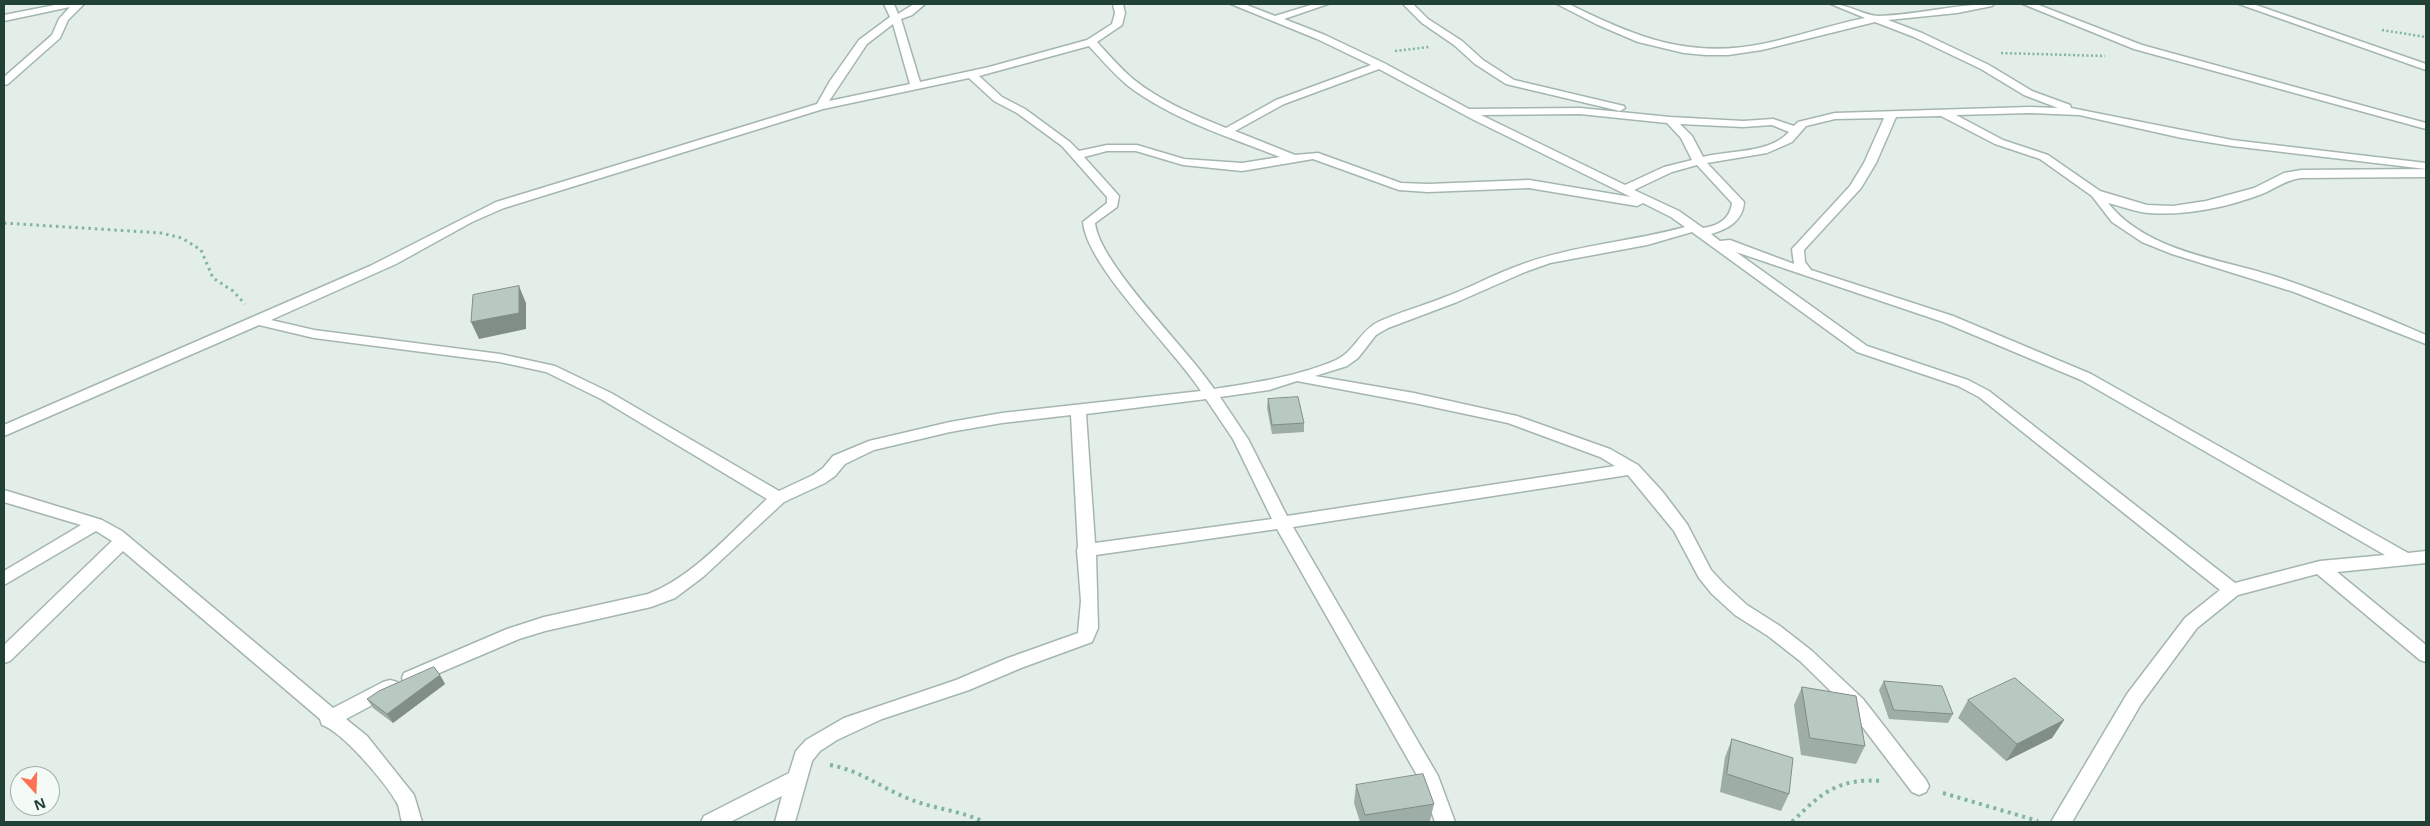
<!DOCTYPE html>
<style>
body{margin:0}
#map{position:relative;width:2430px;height:826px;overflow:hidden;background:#e3eee8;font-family:"Noto Sans",sans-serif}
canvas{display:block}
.frame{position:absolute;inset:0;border:5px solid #214036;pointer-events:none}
.north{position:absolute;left:10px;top:766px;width:50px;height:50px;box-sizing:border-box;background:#f4faf6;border:1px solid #a0b0a9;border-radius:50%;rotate:160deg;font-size:14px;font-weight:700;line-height:20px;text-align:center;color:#214036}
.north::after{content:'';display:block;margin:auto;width:18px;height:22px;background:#fc7253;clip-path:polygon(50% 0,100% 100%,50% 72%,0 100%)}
</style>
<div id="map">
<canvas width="2430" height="826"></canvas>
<div class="frame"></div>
<div class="north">N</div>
</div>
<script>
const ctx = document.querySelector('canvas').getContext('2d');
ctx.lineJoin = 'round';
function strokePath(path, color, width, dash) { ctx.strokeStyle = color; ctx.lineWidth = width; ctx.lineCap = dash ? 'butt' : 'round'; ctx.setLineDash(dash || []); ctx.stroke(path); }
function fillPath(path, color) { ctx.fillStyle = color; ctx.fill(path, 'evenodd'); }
const minor = new Path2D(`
 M 60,4 L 84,4 L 68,20 L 60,38 L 8,84 L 4,85 L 4,77 L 52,35 L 59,19 L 70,7 L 4,21 L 4,15 Z
 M 884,4 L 894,4 L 898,14 L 914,4 L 925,4 L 912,15 L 901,19 L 920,82 L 989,67 L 1087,40 L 1112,24 L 1115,13 L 1113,4 L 1123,4 L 1125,13 L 1122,25 L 1097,42 C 1109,55 1120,68 1133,79 C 1160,101 1194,115 1226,128 L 1276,100 L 1371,65 L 1317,39 L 1231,4 L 1244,4 L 1275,16 L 1314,4 L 1328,4 L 1284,19 L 1325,35 L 1384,63 L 1469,109 L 1580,108 L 1670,117 L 1743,121 L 1773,119 L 1794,126 L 1798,122 L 1835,113 L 2030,107 L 2058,108 L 2024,95 L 1981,69 L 1914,37 L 1875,22 L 1762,50 L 1728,55 L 1706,55 L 1684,53 L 1638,42 L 1598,25 L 1557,4 L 1569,4 C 1633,36 1688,59 1762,44 C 1796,37 1830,25 1865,18 L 1831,4 C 1849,4 1864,16 1879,16 C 1917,15 1955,4 1994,4 L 1992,6 L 1957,13 L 1888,20 L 1922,33 L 1989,65 L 2032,91 L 2070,105 L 2071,108 L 2232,140 L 2426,163 L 2426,177 L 2301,178 C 2286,180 2276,188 2262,194 C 2228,207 2186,216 2149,213 C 2136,212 2121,206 2108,203 C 2148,253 2223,259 2280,278 C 2330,295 2378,314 2426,335 L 2426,344 L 2294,292 L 2172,254 L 2142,242 L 2112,222 L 2092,196 L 2040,159 L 1995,144 L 1941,116 L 1896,117 L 1876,163 L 1861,188 L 1804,250 L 1805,262 L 1811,270 L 1953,316 L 2091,374 L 2408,553 L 2426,551 L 2426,563 L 2337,572 L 2426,645 L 2426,662 L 2420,660 L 2317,574 L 2238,595 L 2197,628 L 2141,704 L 2072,822 L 2051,822 L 2127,694 L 2185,618 L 2220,590 L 1979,397 L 1958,386 L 1857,352 L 1692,232 L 1647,245 L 1550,263 L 1525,272 L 1457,302 L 1388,328 L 1376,335 L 1358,358 L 1347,366 L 1315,376 L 1414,393 L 1517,416 L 1610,449 L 1638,465 L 1662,491 L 1687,524 L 1711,570 L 1724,584 L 1747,605 L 1780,626 L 1812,651 L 1863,699 L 1926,780 L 1929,786 L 1926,792 L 1919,795 L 1912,792 L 1849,709 L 1800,661 L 1768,636 L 1735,615 L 1712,594 L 1699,578 L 1674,531 L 1628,475 L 1293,527 L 1438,776 L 1455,822 L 1435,822 L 1422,784 L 1277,529 L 1096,555 L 1098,628 L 1092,642 L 1021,668 L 969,690 L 882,719 L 837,740 L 820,751 L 812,761 L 795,822 L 775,822 L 782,796 L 730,822 L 701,822 L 704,816 L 789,773 L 796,751 L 806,740 L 844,718 L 956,680 L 1008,658 L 1078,633 L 1081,601 L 1077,550 L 1078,547 L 1071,415 L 1002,423 L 950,432 L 874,450 L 845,464 L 835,476 L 825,483 L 784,502 L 703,577 L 675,598 L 651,607 L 545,631 L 519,639 L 411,685 L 404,683 L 402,678 L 404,673 L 507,629 L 544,617 L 648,594 C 693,577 732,531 767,499 L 601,399 L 546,372 L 500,362 L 314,338 L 259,325 L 4,436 L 4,425 L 370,266 L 496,202 L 817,104 L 830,81 L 859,40 L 890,17 ZM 893,24 L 910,84 L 829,101 L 867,44 ZM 1089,46 C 1101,59 1113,73 1127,85 C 1171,119 1229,137 1280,157 L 1242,163 L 1184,159 L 1137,145 L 1107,145 L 1079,151 L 1070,142 L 1025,109 L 1002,97 L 979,76 ZM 1379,69 L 1472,119 L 1631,197 L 1529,180 L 1428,184 L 1401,183 L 1318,153 L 1295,155 L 1235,131 L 1284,104 ZM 969,78 L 994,101 L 1017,113 L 1062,146 L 1107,197 L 1107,203 L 1083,222 C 1087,267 1174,349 1201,391 L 1002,413 L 950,422 L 869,441 L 833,456 L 823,468 L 813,475 L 779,491 L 611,393 L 555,366 L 500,354 L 314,330 L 271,320 L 396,264 L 472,222 L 504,208 L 823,109 ZM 2030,113 L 2079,115 L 2182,138 L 2232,146 L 2426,169 L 2301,170 L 2284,173 L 2254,188 L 2206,201 L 2173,206 L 2147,205 L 2100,191 L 2048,155 L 2003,140 L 1956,115 ZM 1580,114 L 1667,123 L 1681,138 L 1692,160 L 1664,167 L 1625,185 L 1481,115 ZM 1884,118 L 1864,163 L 1850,186 L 1792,249 L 1794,264 L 1730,240 L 1720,241 L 1711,234 C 1728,229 1743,221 1744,202 L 1707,163 L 1767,153 L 1792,142 L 1806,126 L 1835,119 ZM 1680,124 L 1743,127 L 1772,125 L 1789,132 C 1769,154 1729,150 1703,157 L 1692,136 ZM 1107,151 L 1136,151 L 1183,165 L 1242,171 L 1313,159 L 1399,190 L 1428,192 L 1529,188 L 1637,206 L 1643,203 L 1671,217 L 1685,227 C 1630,242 1567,246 1515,267 C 1491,276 1469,288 1445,297 C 1423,306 1399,312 1378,322 C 1360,331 1354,352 1336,360 C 1300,376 1253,383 1214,389 C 1188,349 1099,264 1095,223 L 1117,207 L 1119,196 L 1084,157 ZM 1697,165 L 1732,203 C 1730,219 1718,226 1703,228 L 1679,211 L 1634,190 L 1672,172 ZM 1736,252 L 1943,322 L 2081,380 L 2385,555 L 2320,561 L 2235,583 L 1989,391 L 1968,380 L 1867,346 ZM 1297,381 L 1414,403 L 1508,423 L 1600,457 L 1615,466 L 1287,516 L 1248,439 L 1220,397 L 1269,390 ZM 1206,399 L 1233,439 L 1272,519 L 1095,543 L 1086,414 Z
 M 1403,4 L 1413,4 L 1428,19 L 1462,41 L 1483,60 L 1514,80 L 1624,106 L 1625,108 L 1620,111 L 1506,84 L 1475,64 L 1454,45 L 1422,23 Z
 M 2023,4 L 2036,4 L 2142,45 L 2426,123 L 2426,129 L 2134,49 Z
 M 2239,4 L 2253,4 L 2426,64 L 2426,70 Z
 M 4,490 L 102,520 L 122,531 L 333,708 L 383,682 L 390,680 L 397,682 L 399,687 L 397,692 L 346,719 L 367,736 L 414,795 L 422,822 L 402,822 C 400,816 400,809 397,803 C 386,783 343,732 322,725 L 320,719 L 123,551 L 10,661 L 4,663 L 4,645 L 112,541 L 96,531 L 4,585 L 4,571 L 81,525 L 4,502 Z`);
strokePath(minor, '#a5b6af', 3);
strokePath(new Path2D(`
 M 2382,30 L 2426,37
 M 1395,51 L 1429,47
 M 2001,53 L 2105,56`), '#81b4a1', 2.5, [2, 2.5]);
strokePath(new Path2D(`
 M 4,223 L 161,233 L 182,238 L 201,250 L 213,278 L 233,291 L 245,304`), '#81b4a1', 3, [2.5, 4]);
strokePath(new Path2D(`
 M 830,765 C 859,770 880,787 907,798 C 932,809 960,810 984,822
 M 1943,793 L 2038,821
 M 1792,822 C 1822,792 1839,778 1883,781`), '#81b4a1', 4, [3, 4.5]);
fillPath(minor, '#fff');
fillPath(new Path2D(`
 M 1268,399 L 1304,423 L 1304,432 L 1272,434 L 1267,408 Z
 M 440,675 L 445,684 L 393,723 L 373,708 L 367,699 Z
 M 1884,681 L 1953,714 L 1948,723 L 1889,719 L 1879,690 Z
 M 1802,687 L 1865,746 L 1856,764 L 1801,755 L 1794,705 Z
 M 1968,700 L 2064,720 L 2052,738 L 2006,761 L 1958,718 Z
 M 1732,739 L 1789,794 L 1781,811 L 1720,792 L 1725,757 Z
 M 1356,785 L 1434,804 L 1430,821 L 1424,822 L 1360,822 L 1354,803 Z`), '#9eada6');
fillPath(new Path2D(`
 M 519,286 L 526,303 L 526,329 L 479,339 L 471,322 Z
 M 440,675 L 445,684 L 393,723 L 387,714 Z
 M 2064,720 L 2052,738 L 2006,761 L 2017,744 Z`), '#818d87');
const building = new Path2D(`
 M 519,286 L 519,313 L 471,322 L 473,295 Z
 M 1298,397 L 1304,423 L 1272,425 L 1268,399 Z
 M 434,667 L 440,675 L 387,714 L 367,699 L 379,691 Z
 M 2015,678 L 2064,720 L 2017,744 L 1968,700 Z
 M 1884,681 L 1942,686 L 1953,714 L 1894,710 Z
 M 1802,687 L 1856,696 L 1865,746 L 1810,738 Z
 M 1732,739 L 1793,758 L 1789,794 L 1727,774 Z
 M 1423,774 L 1434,804 L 1365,815 L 1356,785 Z`);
fillPath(building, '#b8c9c1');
strokePath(building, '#818d87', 1);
</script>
